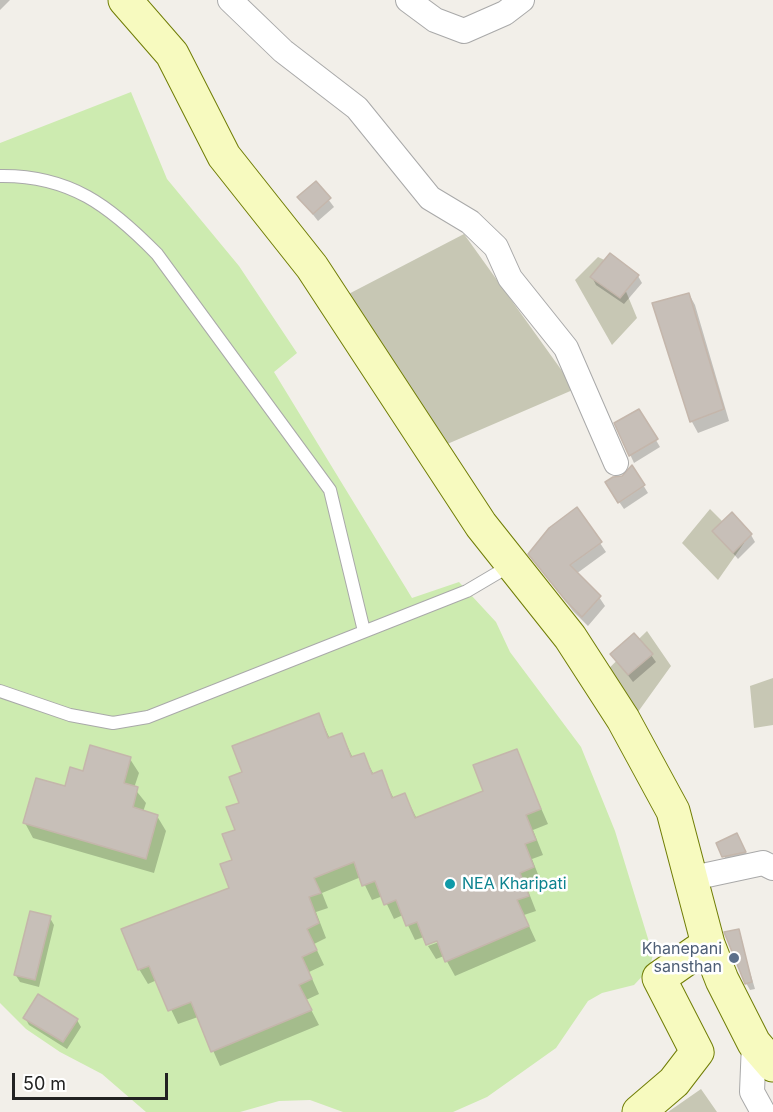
<!DOCTYPE html>
<style>
body{margin:0}
#map{position:relative;width:773px;height:1112px;overflow:hidden;background:#f2efe9;font-family:Inter,sans-serif}
canvas{display:block}
.scale{position:absolute;left:12px;top:1073px;width:156px;height:27px;box-sizing:border-box;border:3px solid #222;border-top:0;padding-left:8px;font-size:18px;line-height:21px;white-space:nowrap;color:#222;-webkit-text-stroke:4px #fff;paint-order:stroke}
</style>
<div id="map">
<canvas width="773" height="1112"></canvas>
<div class="scale">50 m</div>
</div>
<script>
const ctx = document.querySelector('canvas').getContext('2d');
ctx.lineJoin = 'round';
function fillPath(path, color) { ctx.fillStyle = color; ctx.fill(path, 'evenodd'); }
function strokePath(path, color, width, dash) { ctx.strokeStyle = color; ctx.lineWidth = width; ctx.lineCap = dash ? 'butt' : 'round'; ctx.setLineDash(dash || []); ctx.stroke(path); }
function drawText(font, color, halo, rows, align = 'center') {
  ctx.font = font + ' Inter,sans-serif'; ctx.lineWidth = 5; ctx.setLineDash([]); ctx.textBaseline = 'middle'; ctx.strokeStyle = halo; ctx.fillStyle = color; for (const [text, x, y, turn = 0] of rows) {
    ctx.save(); ctx.translate(x, y); ctx.rotate((+turn || 0) * Math.PI / 180); ctx.textAlign = isNaN(turn) ? turn : align; if (halo) ctx.strokeText(text, 0, 0); ctx.fillText(text, 0, 0); ctx.restore();
  }
}
fillPath(new Path2D(`
 M 464,234 L 575,389 L 438,448 L 339,299 Z
 M 598,257 L 615,265 L 637,318 L 612,345 L 575,280 Z
 M 710,509 L 744,543 L 718,580 L 682,543 Z
 M 647,631 L 671,666 L 630,723 L 596,681 Z
 M 773,678 L 773,725 L 754,728 L 750,686 Z
 M 701,1089 L 717,1112 L 668,1112 Z`), '#c7c7b4');
fillPath(new Path2D(`
 M 131,92 L 167,179 L 239,266 L 297,353 L 274,372 L 412,598 L 459,582 L 496,622 L 510,652 L 581,747 L 615,831 L 653,955 L 649,969 L 634,985 L 602,993 L 588,1001 L 556,1048 L 487,1097 L 453,1112 L 343,1112 L 310,1100 L 279,1101 L 240,1112 L 146,1112 L 102,1074 L 60,1052 L 26,1029 L 0,1003 L 0,143 Z`), '#cdebb0');
fillPath(new Path2D(`
 M 0,0 L 10,0 L 0,10 Z
 M 316,183 L 334,207 L 318,221 L 299,197 Z
 M 638,276 L 642,283 L 624,304 L 596,285 L 592,277 Z
 M 689,294 L 695,305 L 729,421 L 698,433 L 692,422 L 653,304 Z
 M 639,411 L 660,447 L 634,463 L 616,424 Z
 M 632,467 L 648,493 L 624,509 L 611,490 Z
 M 714,531 L 751,535 L 755,542 L 738,559 Z
 M 600,543 L 606,552 L 576,574 L 599,597 L 605,606 L 588,626 L 573,611 L 530,554 Z
 M 612,654 L 651,655 L 656,662 L 633,682 Z
 M 319,715 L 330,739 L 342,735 L 353,758 L 363,754 L 374,775 L 381,772 L 394,799 L 405,795 L 417,819 L 485,792 L 516,751 L 548,824 L 533,830 L 543,855 L 532,859 L 541,882 L 527,888 L 536,911 L 524,915 L 536,941 L 455,976 L 444,956 L 436,959 L 428,946 L 445,940 L 424,937 L 415,940 L 403,915 L 394,919 L 383,896 L 372,900 L 361,877 L 322,893 L 328,908 L 316,912 L 326,938 L 314,944 L 324,965 L 309,972 L 319,994 L 306,1000 L 319,1025 L 220,1066 L 198,1017 L 178,1024 L 157,980 L 148,984 L 139,969 L 231,889 L 244,773 Z
 M 130,759 L 139,773 L 134,788 L 146,803 L 143,812 L 157,816 L 166,831 L 154,873 L 33,838 L 25,823 L 84,772 Z
 M 741,842 L 749,859 L 728,864 L 724,856 Z
 M 50,918 L 54,925 L 39,987 L 20,982 L 15,974 Z
 M 738,931 L 755,989 L 750,990 L 746,983 Z
 M 25,1018 L 77,1020 L 81,1027 L 67,1049 L 29,1025 Z`), '#0003');
const building = new Path2D(`
 M 316,181 L 331,198 L 313,214 L 297,197 Z
 M 610,253 L 639,275 L 620,298 L 590,277 Z
 M 689,293 L 724,409 L 690,422 L 652,303 Z
 M 639,409 L 658,439 L 629,456 L 614,423 Z
 M 632,465 L 645,485 L 618,503 L 605,482 L 613,477 L 622,476 Z
 M 577,507 L 602,542 L 570,565 L 601,596 L 582,617 L 566,601 L 528,554 L 549,528 Z
 M 732,512 L 752,534 L 733,553 L 712,531 Z
 M 634,633 L 653,654 L 628,675 L 610,654 Z
 M 319,713 L 328,738 L 342,733 L 351,757 L 364,753 L 372,774 L 382,770 L 392,798 L 405,793 L 415,818 L 483,791 L 473,765 L 517,749 L 541,809 L 526,815 L 536,840 L 525,844 L 534,867 L 520,873 L 529,896 L 517,900 L 529,926 L 445,962 L 437,941 L 426,945 L 417,922 L 406,926 L 396,900 L 384,905 L 375,881 L 362,886 L 354,862 L 314,878 L 321,893 L 309,897 L 319,923 L 307,929 L 317,950 L 302,957 L 312,979 L 299,985 L 312,1010 L 211,1052 L 191,1002 L 168,1011 L 149,966 L 138,970 L 121,929 L 229,888 L 220,864 L 232,860 L 222,834 L 235,830 L 226,807 L 239,803 L 229,777 L 242,772 L 232,746 Z
 M 90,745 L 131,757 L 124,783 L 138,787 L 133,807 L 158,815 L 146,859 L 23,823 L 36,778 L 65,786 L 70,767 L 83,771 Z
 M 737,833 L 746,852 L 722,857 L 716,843 Z
 M 30,911 L 51,916 L 35,980 L 14,975 Z
 M 739,929 L 752,982 L 745,984 L 724,932 Z
 M 38,994 L 78,1019 L 63,1042 L 23,1018 Z`);
fillPath(building, '#c7bfb8');
strokePath(building, '#c4b6ab', 1.5);
const lane = new Path2D(`
 M 0,176 C 70,175 110,206 157,254 L 330,490 L 364,631
 M 0,691 L 70,715 L 113,723 L 148,717 L 467,591 L 511,565`);
const street = new Path2D(`
 M 230,0 L 283,51 L 357,108 L 430,198 L 470,222 L 496,247 L 510,278 L 566,348 L 616,463
 M 408,0 L 435,20 L 464,31 L 505,13 L 522,0
 M 693,878 L 763,863 L 773,868
 M 754,1043 L 752,1092 L 763,1112`);
const secondary = new Path2D(`
 M 125,0 L 172,54 L 224,156 L 312,267 L 481,525 L 570,637 L 623,719 L 673,811 L 708,944 L 722,980 L 754,1043 L 773,1065
 M 639,1112 L 674,1082 L 697,1052 L 659,978 L 708,944`);
strokePath(lane, '#a9a9a9', 14);
strokePath(street, '#a9a9a9', 26);
strokePath(secondary, '#707d05', 35);
strokePath(lane, '#fff', 12);
strokePath(street, '#fff', 24);
strokePath(secondary, '#f7fabf', 33);
for (const [x, y, r, color] of [
 [450,884,6,"#0f9aa8"],
 [734,958,6,"#5c6f8a"]
]) { const dot = new Path2D(); dot.arc(x, y, r, 0, 2 * Math.PI); ctx.fillStyle = color; ctx.fill(dot); strokePath(dot, '#fff', 2); }
drawText('16px', '#0d838f', '#fff', [
 ["NEA Kharipati",462,884]
], 'left');
drawText('16px', '#4e5e75', '#fff', [
 ["Khanepani",722,949],
 ["sansthan",722,967]
], 'right');
</script>
